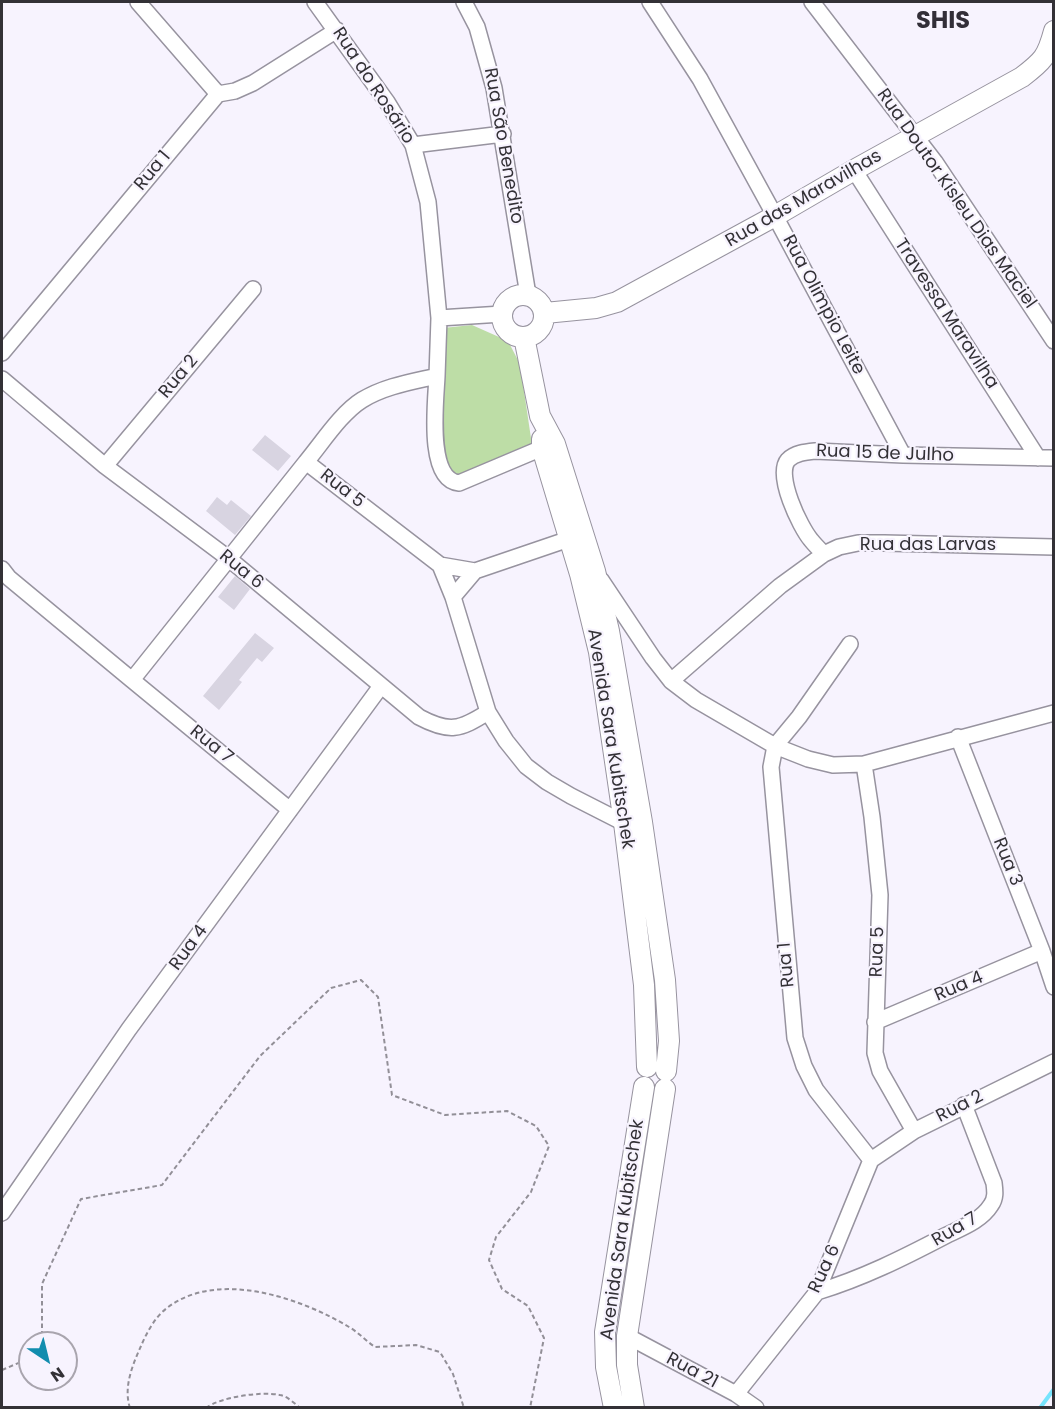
<!DOCTYPE html>
<meta charset="utf-8">
<style>
body{margin:0}
#map{position:relative;width:1055px;height:1409px;overflow:hidden;background:#f7f3fe;font-family:Poppins,sans-serif}
canvas{display:block}
.frame{position:absolute;inset:0;border:3px solid #333136;pointer-events:none}
.north{position:absolute;left:18px;top:1331px;width:60px;height:60px;box-sizing:border-box;background:#f7f3fe;border:2px solid #a9a5ae;border-radius:50%;rotate:145deg;font-size:16px;font-weight:700;line-height:24px;text-align:center;color:#333136}
.north::after{content:'';display:block;margin:auto;width:21px;height:27px;background:#128dae;clip-path:polygon(50% 0,100% 100%,50% 72%,0 100%)}
</style>
<div id="map">
<canvas width="1055" height="1409"></canvas>
<div class="frame"></div>
<div class="north">N</div>
</div>
<script>
const ctx = document.querySelector('canvas').getContext('2d');
ctx.lineJoin = 'round';
function fillPath(path, color) { ctx.fillStyle = color; ctx.fill(path, 'evenodd'); }
function strokePath(path, color, width, dash) { ctx.strokeStyle = color; ctx.lineWidth = width; ctx.lineCap = dash ? 'butt' : 'round'; ctx.setLineDash(dash || []); ctx.stroke(path); }
function drawText(font, color, halo, rows, align = 'center') {
  ctx.font = font + ' Poppins,sans-serif'; ctx.lineWidth = 4.5; ctx.setLineDash([]); ctx.textBaseline = 'middle'; ctx.strokeStyle = halo; ctx.fillStyle = color; for (const [text, x, y, turn = 0] of rows) {
    ctx.save(); ctx.translate(x, y); ctx.rotate((+turn || 0) * Math.PI / 180); ctx.textAlign = isNaN(turn) ? turn : align; if (halo) ctx.strokeText(text, 0, 0); ctx.fillText(text, 0, 0); ctx.restore();
  }
}
fillPath(new Path2D(`
 M 472,325 L 508,341 L 520,364 L 532,445 L 458,477 L 442,458 L 443,328 Z`), '#bddda6');
strokePath(new Path2D(`
 M 1040,1408 L 1054,1389`), '#76e4fd', 4);
fillPath(new Path2D(`
 M 265,435 L 291,456 L 278,471 L 252,450 Z
 M 217,497 L 227,505 L 231,500 L 251,516 L 235,535 L 206,511 Z
 M 235,576 L 250,589 L 234,610 L 218,597 Z
 M 255,633 L 274,648 L 262,662 L 257,658 L 239,680 L 242,682 L 219,710 L 203,696 Z`), '#d8d4e1');
const minor = new Path2D(`
 M 138,2 L 218,94
 M 464,2 L 477,27 L 494,88 L 528,295
 M 650,2 L 700,79 L 775,216 L 903,455
 M 812,2 L 935,162 L 1054,341
 M 413,145 L 503,134
 M 854,170 L 1038,458
 M 439,318 L 502,314
 M 2,353 L 218,94 L 235,91 L 253,83 L 337,30
 M 437,376 C 436,400 426,480 459,483 L 542,448
 M 2,379 L 105,466 L 228,558 L 419,717 C 449,733 460,730 488,712
 M 306,462 C 322,443 341,413 362,400 C 385,386 411,382 437,376 L 439,318 L 428,202 L 413,145 L 387,102 L 315,2
 M 105,466 L 253,289
 M 824,554 C 819,549 815,545 811,540 C 800,527 775,475 788,460 C 795,453 805,452 815,451 L 903,455 L 1054,458
 M 440,565 L 475,571 L 569,539
 M 2,569 L 9,578 L 132,680 L 306,462 L 440,565 L 453,597 L 488,712 L 506,741 L 526,766 L 547,782 L 571,796 L 624,823
 M 601,580 L 653,658 L 671,681 L 696,700 L 775,746 L 808,759 L 833,765 L 864,764 L 1054,713
 M 453,597 L 475,571
 M 850,644 L 799,717 L 775,746 L 771,767 L 795,1038 L 804,1066 L 816,1090 L 871,1160
 M 132,680 L 290,810
 M 671,681 L 780,586 L 824,554 L 839,547 L 858,543 L 884,543 L 1054,547
 M 958,737 L 1042,951 L 1054,987
 M 864,764 L 872,817 L 880,895 L 875,1053 L 880,1071 L 914,1131
 M 875,1022 L 1042,951
 M 871,1160 L 914,1131 L 1054,1062
 M 2,1213 L 129,1029 L 381,686
 M 817,1292 C 863,1278 903,1258 945,1236 C 961,1228 981,1221 991,1205 C 996,1198 995,1191 994,1183 L 964,1105
 M 627,1336 L 736,1394 L 756,1408
 M 736,1394 L 817,1292 L 871,1160`);
const major = new Path2D(`
 M502 316a21 21 0 1 1 42 0a21 21 0 1 1-42 0Z
 M 545,313 L 596,308 L 617,302 L 775,216 L 854,170 L 1022,77 C 1043,61 1047,57 1054,31
 M 524,337 L 540,416 L 555,444 L 595,571 L 609,631 L 642,822 L 665,980 L 669,1041 L 666,1071
 M 542,439 L 542,448 L 580,574 L 599,652 L 624,823 L 644,985 L 647,1067
 M 614,1408 L 606,1367 L 605,1332 L 644,1087
 M 634,1408 L 627,1365 L 627,1336 L 665,1089`);
strokePath(minor, '#97939f', 18);
strokePath(major, '#97939f', 22);
strokePath(new Path2D(`
 M 42,1343 L 42,1284 L 81,1199 L 162,1185 L 260,1056 L 331,988 L 361,980 L 378,997 L 392,1095 L 445,1115 L 507,1111 L 536,1126 L 549,1146 L 531,1192 L 496,1237 L 489,1260 L 502,1289 L 528,1306 L 544,1338 L 530,1408
 M 2,1370 L 30,1358
 M 130,1408 C 123,1387 133,1364 141,1346 C 147,1332 155,1317 167,1308 C 217,1269 301,1298 349,1327 C 358,1332 366,1341 375,1347 L 416,1345 L 440,1352 L 453,1374 L 464,1408
 M 206,1408 C 220,1397 262,1391 280,1395 C 287,1396 294,1403 300,1408`), '#928f97', 2, [4.5, 3]);
strokePath(minor, '#fff', 15);
strokePath(major, '#fff', 20);
drawText('18px', '#333136', '#f7f3fe', [
 ["Rua do Rosário",373,86,57],
 ["Rua São Benedito",503,146,80],
 ["Rua 1",153,171,-50],
 ["Rua das Maravilhas",804,199,-30],
 ["Rua Doutor Kisleu Dias Maciel",956,199,55],
 ["Rua Olimpio Leite",823,305,62],
 ["Travessa Maravilha",946,314,57],
 ["Rua 2",179,377,-50],
 ["Rua 15 de Julho",885,454,2],
 ["Rua 5",342,489,38],
 ["Rua das Larvas",928,545],
 ["Rua 6",241,570,39],
 ["Avenida Sara Kubitschek",610,739,81],
 ["Rua 7",211,745,39],
 ["Rua 3",1007,862,68],
 ["Rua 4",189,948,-54],
 ["Rua 5",878,952,-88],
 ["Rua 1",787,965,-95],
 ["Rua 4",959,987,-23],
 ["Rua 2",960,1107,-27],
 ["Avenida Sara Kubitschek",623,1230,-82],
 ["Rua 7",955,1230,-30],
 ["Rua 6",825,1269,-65],
 ["Rua 21",692,1371,28]
]);
drawText('bold 24px', '#322e38', '#f7f3fe', [
 ["SHIS",943,22]
]);
</script>
